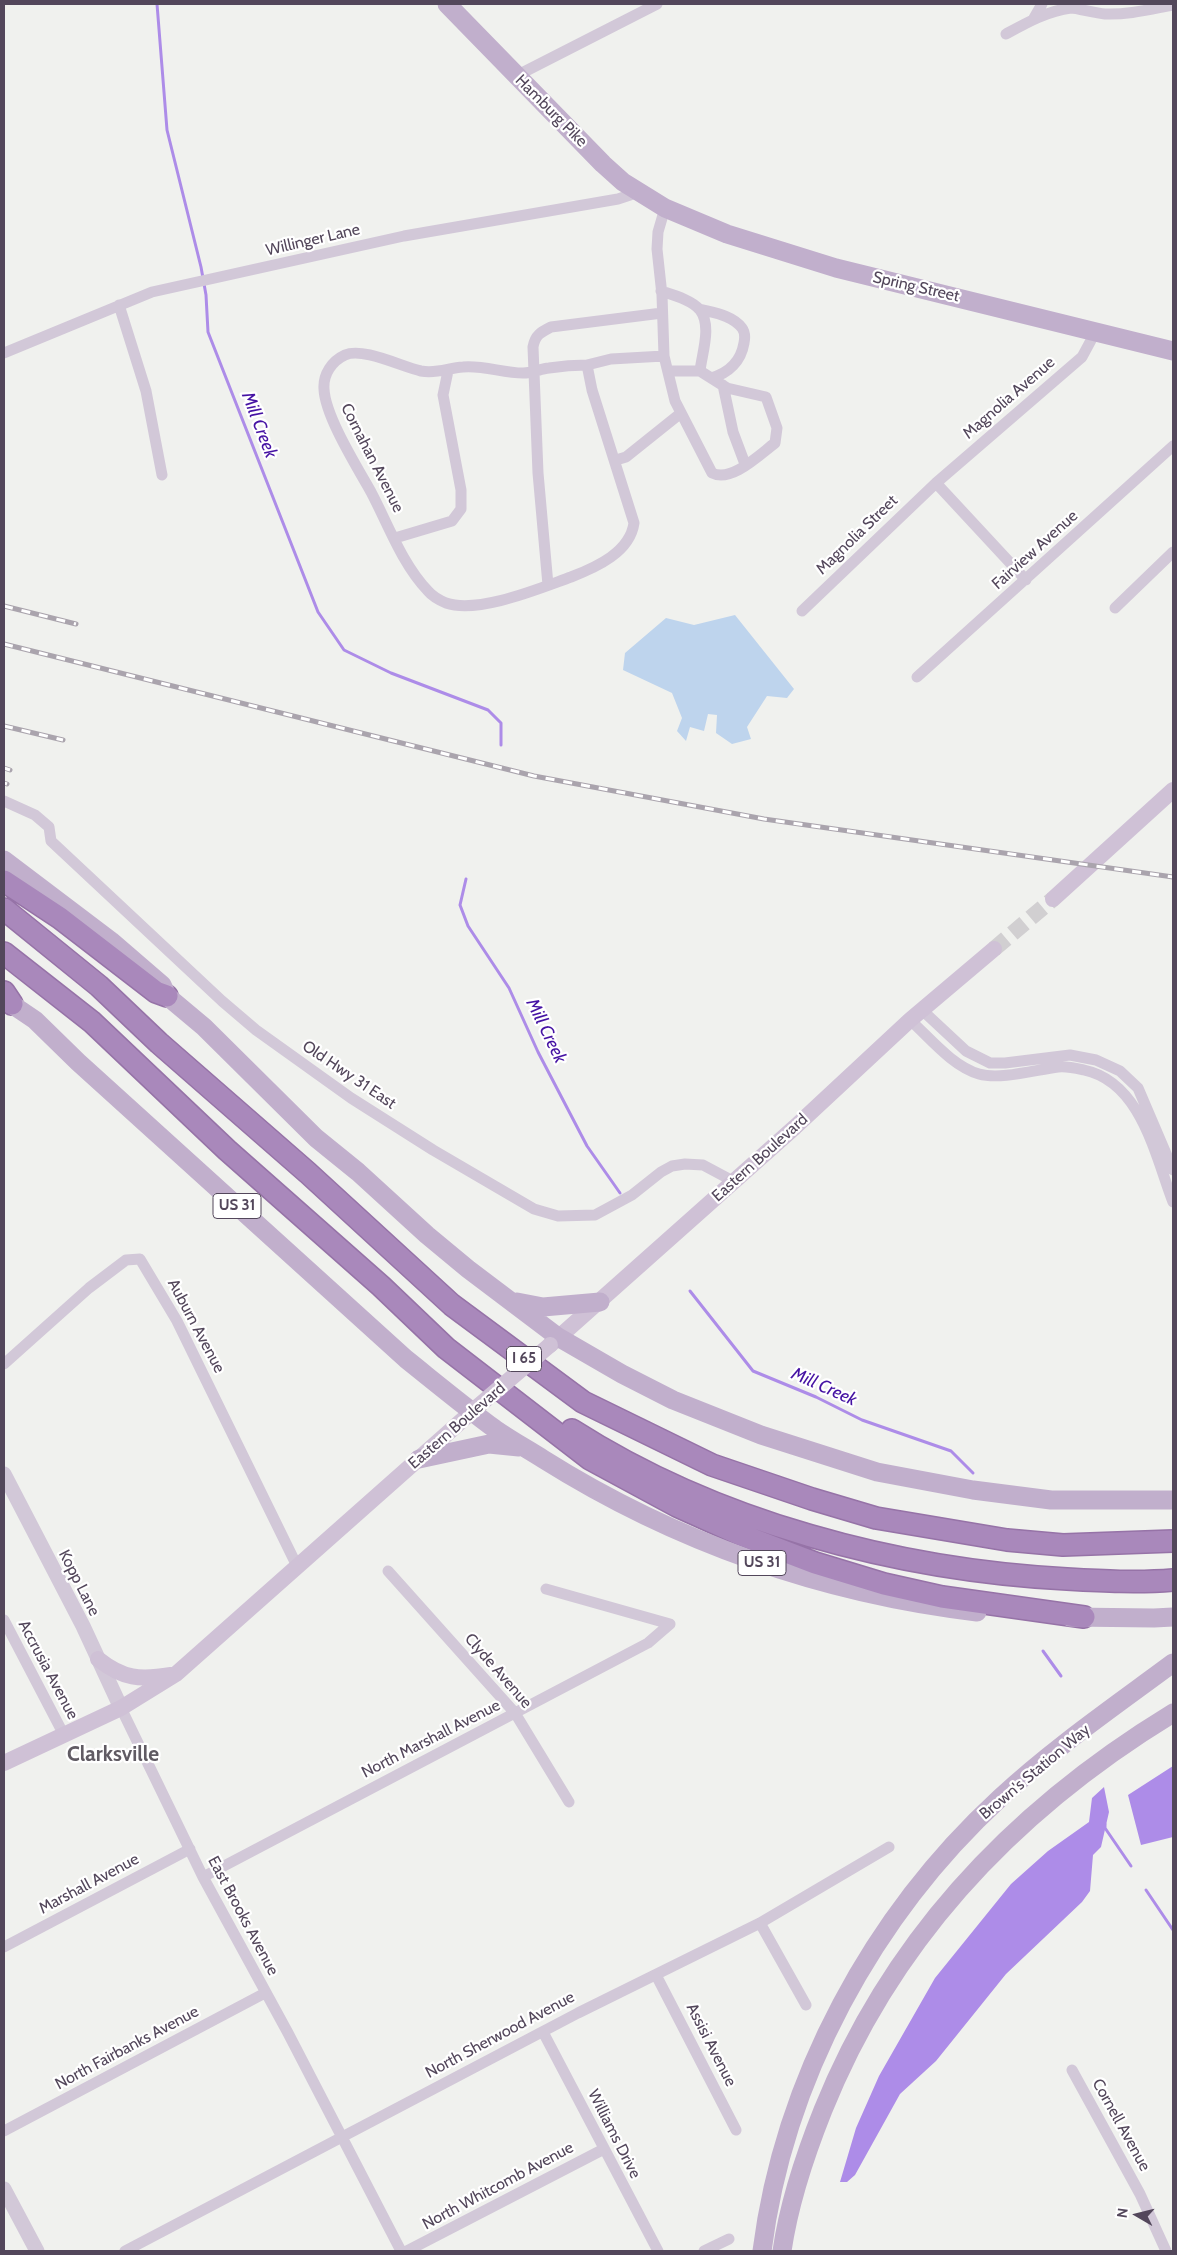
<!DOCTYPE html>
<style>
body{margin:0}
#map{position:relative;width:1177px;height:2255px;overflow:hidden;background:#f0f1ee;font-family:Cabin,sans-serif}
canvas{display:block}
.frame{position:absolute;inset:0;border:5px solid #53475b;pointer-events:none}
.north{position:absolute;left:1112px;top:2190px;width:50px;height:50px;-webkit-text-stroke:4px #fff;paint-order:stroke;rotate:278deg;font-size:14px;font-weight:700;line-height:20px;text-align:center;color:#53475b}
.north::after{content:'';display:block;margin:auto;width:18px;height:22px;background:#53475b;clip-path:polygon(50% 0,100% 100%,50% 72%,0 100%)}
</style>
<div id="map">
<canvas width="1177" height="2255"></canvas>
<div class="frame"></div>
<div class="north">N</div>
</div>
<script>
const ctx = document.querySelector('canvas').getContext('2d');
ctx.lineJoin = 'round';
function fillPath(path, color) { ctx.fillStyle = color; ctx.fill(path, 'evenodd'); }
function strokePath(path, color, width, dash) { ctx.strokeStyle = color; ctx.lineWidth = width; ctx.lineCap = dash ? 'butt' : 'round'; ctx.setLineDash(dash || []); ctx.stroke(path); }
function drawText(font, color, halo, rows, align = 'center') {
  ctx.font = font + ' Cabin,sans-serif'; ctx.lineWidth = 4.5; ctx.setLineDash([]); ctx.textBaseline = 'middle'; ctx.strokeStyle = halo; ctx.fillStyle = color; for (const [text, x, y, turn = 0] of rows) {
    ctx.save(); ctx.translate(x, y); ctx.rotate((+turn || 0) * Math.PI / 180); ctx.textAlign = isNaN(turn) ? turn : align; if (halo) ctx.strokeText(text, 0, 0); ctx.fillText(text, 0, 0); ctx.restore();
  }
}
fillPath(new Path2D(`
 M 735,615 L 794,689 L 787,698 L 767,696 L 747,727 L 751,739 L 732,744 L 716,733 L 717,715 L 708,714 L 704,731 L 690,727 L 686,741 L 677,731 L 682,718 L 672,693 L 623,670 L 625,653 L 666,618 L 694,625 Z`), '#bed4ed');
fillPath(new Path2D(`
 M 1173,1766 L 1173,1837 L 1141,1845 L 1128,1795 Z
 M 1104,1787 L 1109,1812 L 1101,1847 L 1093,1855 L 1090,1891 L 1082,1902 L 1006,1974 L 936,2061 L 900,2094 L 855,2175 L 847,2182 L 840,2182 L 856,2128 L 879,2076 L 935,1978 L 1011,1884 L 1048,1851 L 1089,1822 L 1092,1798 Z`), '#ad8ce8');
strokePath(new Path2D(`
 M 157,4 L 167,130 L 201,267 L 206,295 L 208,332 L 318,612 L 344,650 L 391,673 L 488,710 L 501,723 L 501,745
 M 466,879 L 460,905 L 468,926 L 509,988 L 538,1052 L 587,1146 L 620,1193
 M 690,1291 L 753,1371 L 816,1397 L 862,1420 L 951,1451 L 973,1473
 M 1043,1651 L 1061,1676
 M 1105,1824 L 1105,1828 L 1131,1866
 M 1146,1890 L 1173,1930`), '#ad8ce8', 3);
strokePath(new Path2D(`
 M 994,949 L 1053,899`), '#d1cfd1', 16, [16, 8]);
const motorway = new Path2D(`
 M 4,881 L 60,918 L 156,992 L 167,996
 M 4,909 L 99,986 L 159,1043 L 308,1173 L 452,1305 L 583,1402 L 712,1465 L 812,1499 L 876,1518 L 1007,1540 L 1063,1545 L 1173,1541
 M 4,953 L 92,1022 L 227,1150 L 381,1286 L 446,1348 L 590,1459 L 677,1506 L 739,1534 L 815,1563 L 884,1584 L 942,1597 L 1084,1617
 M 4,992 L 12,1004
 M 572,1430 C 716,1522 897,1570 1067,1579 C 1102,1581 1138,1583 1173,1580`);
strokePath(motorway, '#9673a7', 24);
strokePath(new Path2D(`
 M 1034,18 L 1042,4
 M 1006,34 C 1026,23 1047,11 1071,8 C 1076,8 1095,13 1105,14 C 1128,15 1151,9 1173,5
 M 516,76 L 657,4
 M 665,208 L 658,232 L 657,249 L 662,295 L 664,356 L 675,401 L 712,473 C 731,483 759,455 775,443 L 777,428 L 766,397 L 727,388 L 700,371 L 668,371
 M 661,291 C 673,295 692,300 700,310 C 712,326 702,353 700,371
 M 119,305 L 146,391 L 162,475
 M 699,309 C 714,313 732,315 742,328 C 745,332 745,338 744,343 C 741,361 729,373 711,378
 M 4,353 L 152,292 L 404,236 L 618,199 L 639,192
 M 587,365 C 574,365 562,366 549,368 C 540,369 533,373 523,373 C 503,373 483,365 463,367 C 448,368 437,374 421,371 C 402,367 363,347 345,355 C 332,361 323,374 324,389 C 325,416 357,467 371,492 C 388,524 402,564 428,591 C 433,597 439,600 446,603 C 479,614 540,588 571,577 C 597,567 630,552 634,523 L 592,390 L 587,365 L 611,359 L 664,356
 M 723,385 L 733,432 L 745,464
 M 616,460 L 626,457 L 681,413
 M 936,483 L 1026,580
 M 395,538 L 452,521 L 461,509 L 461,490 L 443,395 L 448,371
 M 548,585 L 538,473 L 533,347 C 535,335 541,332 551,327 L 662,313
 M 1115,608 L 1173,552
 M 802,611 L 936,483 L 1082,357 L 1096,331
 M 917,677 L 1173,446
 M 4,801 L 35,815 L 49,827 L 51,841 L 222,1001 L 256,1030 L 351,1098 L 433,1150 L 534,1209 L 558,1216 L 595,1215 L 632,1195 L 661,1172 L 672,1166 L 685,1164 L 703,1165 L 733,1181
 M 922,1010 L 966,1051 L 990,1063 L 1005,1063 L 1070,1055 L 1096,1060 L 1120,1071 L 1138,1088 L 1173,1170
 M 910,1020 C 930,1038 952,1066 979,1074 C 1000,1080 1035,1070 1058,1067 C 1067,1066 1075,1068 1084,1070 C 1141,1082 1155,1155 1173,1202
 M 4,1364 L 89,1288 L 126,1260 L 140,1259 L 177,1321 L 298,1568
 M 388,1571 L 515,1713 L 569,1802
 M 546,1589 L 670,1624
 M 4,1620 L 64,1735
 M 121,1708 L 203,1877 L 288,2033 L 401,2251
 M 203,1877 L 648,1643 L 670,1624
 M 760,1923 L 806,2005
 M 4,1947 L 190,1849
 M 656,1975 L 736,2130
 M 543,2032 L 658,2251
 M 1072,2070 L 1140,2194 L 1166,2251
 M 4,2131 L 265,1993
 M 125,2251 L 578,2013 L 760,1923 L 889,1847
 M 407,2251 L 604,2149
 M 704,2251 L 729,2239`), '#d2c8d8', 11);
strokePath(new Path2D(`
 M 4,1474 L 83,1626 L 121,1708
 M 4,2189 L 37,2251`), '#d2c8d8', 15);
strokePath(new Path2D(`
 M 1053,899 L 1173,790
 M 550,1345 L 795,1127 L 910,1020 L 994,949
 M 98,1659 C 123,1679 140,1680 171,1675
 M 4,1763 L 121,1708 L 176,1674 L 476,1408`), '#cfc1d6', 16);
strokePath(new Path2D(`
 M 447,4 L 603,164 L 623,182 L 665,208 L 727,234 L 836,268 L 1173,351
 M 4,860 L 111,941 L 162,985 L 167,996 L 204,1027 L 316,1138 L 358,1172 L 427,1235 L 468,1269 L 558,1337 L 622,1374 L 673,1400 L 761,1435 L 877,1472 L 973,1490 L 1051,1500 L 1173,1500
 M 4,999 L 35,1020 L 78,1062 L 406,1359 C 436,1383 465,1407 495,1429 C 511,1440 527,1449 543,1459 C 675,1542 823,1594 977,1612
 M 517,1302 L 543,1307 L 600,1302
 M 419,1459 L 489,1444 L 519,1447
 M 1070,1617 L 1154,1618 L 1173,1617
 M 762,2251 C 784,2079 873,1915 1000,1798 C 1054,1748 1115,1706 1173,1663
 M 782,2251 C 789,2203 805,2155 823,2110 C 892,1938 1017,1808 1173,1713`), '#c1afcc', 19);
strokePath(motorway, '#a988bb', 21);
const rail = new Path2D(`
 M 4,606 L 76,624
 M 4,644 L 534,776 L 764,819 L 1173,877
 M 4,726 L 63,740
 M 4,768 L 10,770
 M 4,783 L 7,784`);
strokePath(rail, '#aaa4ad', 5);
strokePath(rail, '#fff', 3, [9]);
strokePath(new Path2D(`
 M 476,1408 L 550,1345`), '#cfc1d6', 16);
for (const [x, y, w] of [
 [237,1206,48],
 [524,1359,35],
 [762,1563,48]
]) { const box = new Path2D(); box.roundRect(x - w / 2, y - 12.5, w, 25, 4); ctx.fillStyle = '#fff'; ctx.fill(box); strokePath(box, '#53475b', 1); }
drawText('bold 15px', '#53475b', null, [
 ["US 31",237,1206],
 ["I 65",524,1359],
 ["US 31",762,1563]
]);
drawText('16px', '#53475b', '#fff', [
 ["Hamburg Pike",551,111,45],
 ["Willinger Lane",313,240,-13],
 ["Spring Street",916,287,13],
 ["Magnolia Avenue",1009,398,-41],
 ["Cornahan Avenue",372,458,63],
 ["Magnolia Street",857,535,-44],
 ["Fairview Avenue",1035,550,-42],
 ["Old Hwy 31 East",349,1075,34],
 ["Eastern Boulevard",760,1158,-42],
 ["Auburn Avenue",196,1326,62],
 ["Eastern Boulevard",457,1426,-41],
 ["Kopp Lane",79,1583,63],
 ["Accrusia Avenue",48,1670,62],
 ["Clyde Avenue",498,1671,49],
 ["North Marshall Avenue",431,1739,-27],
 ["Brown's Station Way",1035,1772,-40],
 ["Marshall Avenue",89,1884,-28],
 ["East Brooks Avenue",243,1916,62],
 ["North Sherwood Avenue",500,2035,-28],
 ["Assisi Avenue",711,2045,63],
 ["North Fairbanks Avenue",127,2048,-28],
 ["Cornell Avenue",1121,2125,61],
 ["Williams Drive",614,2134,63],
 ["North Whitcomb Avenue",498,2186,-28]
]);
drawText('italic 18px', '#4512a3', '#fff', [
 ["Mill Creek",259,425,69],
 ["Mill Creek",546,1031,64],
 ["Mill Creek",824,1387,24]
]);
drawText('bold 21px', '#605b63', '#fff', [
 ["Clarksville",113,1755]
]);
</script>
